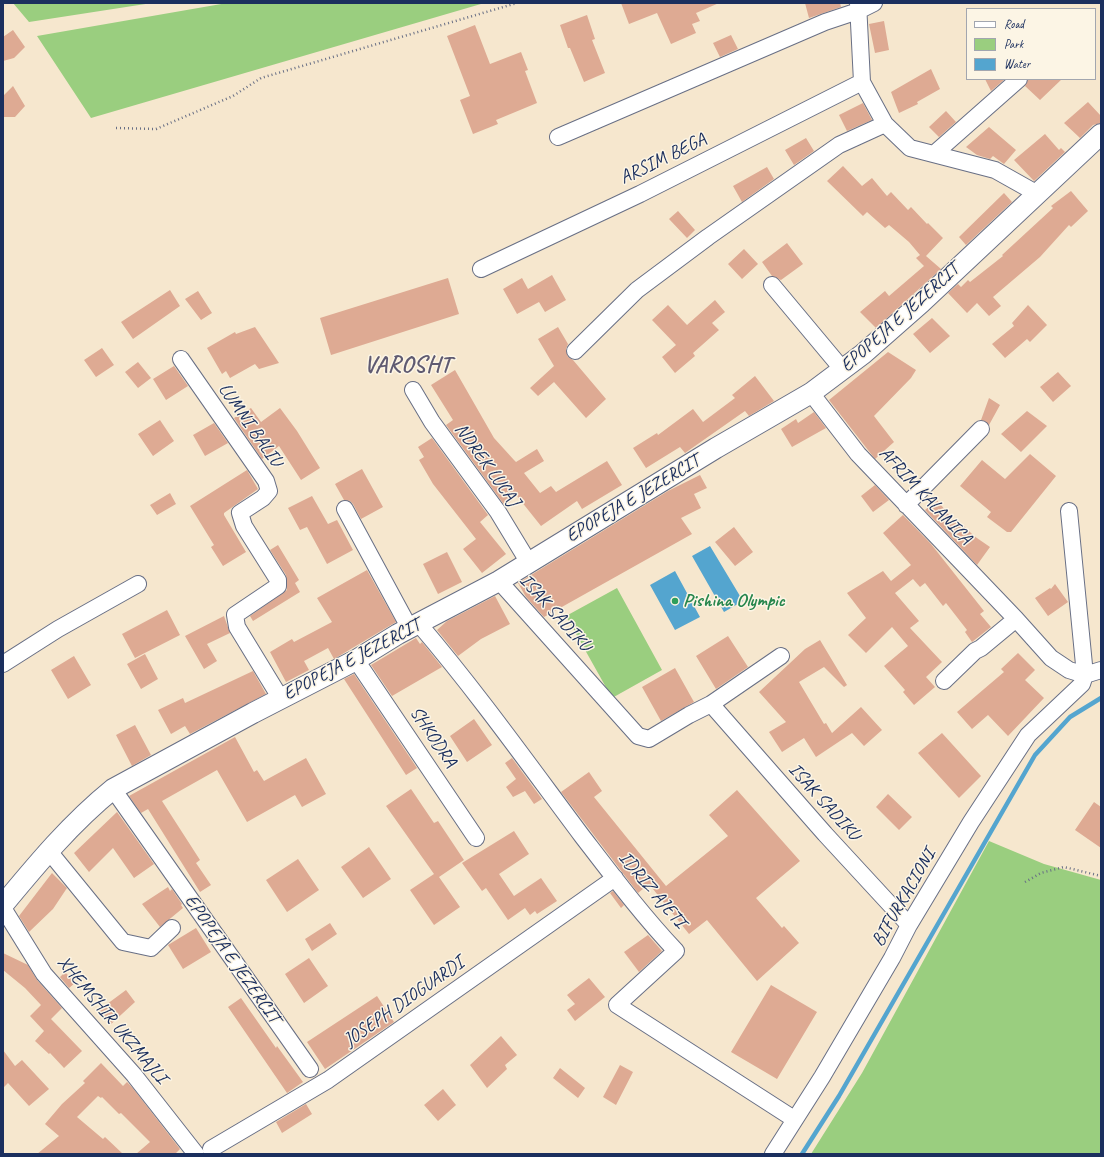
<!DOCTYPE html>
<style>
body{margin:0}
#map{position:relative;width:1104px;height:1157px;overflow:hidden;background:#f6e7ce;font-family:Caveat,sans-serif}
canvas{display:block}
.frame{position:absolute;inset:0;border:4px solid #1b2f5e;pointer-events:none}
.legend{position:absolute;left:966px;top:8px;width:130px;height:72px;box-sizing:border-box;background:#fcf5e5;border:1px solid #a2a6af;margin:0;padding:5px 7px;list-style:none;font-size:12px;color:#1b2f5e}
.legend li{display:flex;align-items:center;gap:8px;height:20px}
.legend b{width:20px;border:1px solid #a2a6af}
</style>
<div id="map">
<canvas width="1104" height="1157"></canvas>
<div class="frame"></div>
<ul class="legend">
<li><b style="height:5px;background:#fff"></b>Road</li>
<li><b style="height:11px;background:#9ace7f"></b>Park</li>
<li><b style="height:11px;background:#54a5cf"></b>Water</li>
</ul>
</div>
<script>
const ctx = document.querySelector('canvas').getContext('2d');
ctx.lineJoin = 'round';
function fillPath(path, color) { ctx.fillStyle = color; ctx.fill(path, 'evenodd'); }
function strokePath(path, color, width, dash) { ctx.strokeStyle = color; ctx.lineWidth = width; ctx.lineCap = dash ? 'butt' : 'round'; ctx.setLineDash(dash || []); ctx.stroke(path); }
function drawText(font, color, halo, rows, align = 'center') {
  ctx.font = font + ' Caveat,sans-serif'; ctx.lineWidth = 3; ctx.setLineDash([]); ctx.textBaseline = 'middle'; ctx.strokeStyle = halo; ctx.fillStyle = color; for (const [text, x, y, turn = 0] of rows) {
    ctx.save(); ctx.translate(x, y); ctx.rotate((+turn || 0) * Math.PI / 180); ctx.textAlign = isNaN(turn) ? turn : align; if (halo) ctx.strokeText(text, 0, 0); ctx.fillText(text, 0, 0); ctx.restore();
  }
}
fillPath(new Path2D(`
 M 13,3 L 152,3 L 29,22 Z
 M 227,3 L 480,3 L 481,4 L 91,118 L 37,36 Z
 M 617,588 L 662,670 L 612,698 L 566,616 Z
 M 989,841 L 1044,864 L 1101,880 L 1101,1154 L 811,1154 L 862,1073 Z`), '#9ace7f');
fillPath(new Path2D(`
 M 710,546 L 743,601 L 724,612 L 692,556 Z
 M 675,571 L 700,617 L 675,630 L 650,585 Z`), '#54a5cf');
strokePath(new Path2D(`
 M 802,1154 L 839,1096 L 1035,755 L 1070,717 L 1101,698`), '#54a5cf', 4.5);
fillPath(new Path2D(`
 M 621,3 L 719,3 L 696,13 L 700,21 L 692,24 L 696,33 L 671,44 L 657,13 L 629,24 Z
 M 805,3 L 840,3 L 841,7 L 809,18 Z
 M 587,15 L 595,39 L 592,40 L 605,73 L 584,82 L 570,48 L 568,48 L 560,25 Z
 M 884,21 L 889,50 L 875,53 L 869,24 Z
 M 475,25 L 490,64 L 521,52 L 528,70 L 525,71 L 537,103 L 496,120 L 498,124 L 473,134 L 460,100 L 470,96 L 447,36 Z
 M 13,30 L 25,47 L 14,58 L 3,61 L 3,37 Z
 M 731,35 L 738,49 L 720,57 L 713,43 Z
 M 931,69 L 940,89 L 917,102 L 918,104 L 899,113 L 891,92 Z
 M 985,79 L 1005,79 L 991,91 Z
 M 1028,79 L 1062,79 L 1040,100 L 1025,86 Z
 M 13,86 L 25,106 L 15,117 L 3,117 L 3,96 Z
 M 1088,102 L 1101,116 L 1101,123 L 1093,125 L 1080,138 L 1064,123 Z
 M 863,103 L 872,120 L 847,131 L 839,115 Z
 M 946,111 L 956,122 L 939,137 L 929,127 Z
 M 989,127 L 1016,150 L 1004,164 L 993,156 L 990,159 L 977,155 L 966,147 Z
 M 1045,134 L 1059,150 L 1061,148 L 1065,152 L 1034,181 L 1014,160 Z
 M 806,138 L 814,151 L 794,165 L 785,150 Z
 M 843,166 L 862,186 L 872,178 L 887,196 L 891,192 L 908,210 L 911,207 L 927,224 L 928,223 L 943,238 L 926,256 L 941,269 L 876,328 L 860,312 L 885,291 L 889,296 L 924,266 L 916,258 L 920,255 L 909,242 L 889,225 L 885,228 L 867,212 L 863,216 L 827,181 Z
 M 767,167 L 774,179 L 742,202 L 733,186 Z
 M 1071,191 L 1088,211 L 1071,227 L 1069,225 L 1040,257 L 993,297 L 1001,306 L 989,316 L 977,303 L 967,313 L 948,293 L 958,284 L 961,287 L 968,280 L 970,282 L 1003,256 L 1002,255 L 1053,208 L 1051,206 Z
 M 1004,193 L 1012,202 L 966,245 L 959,237 Z
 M 678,211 L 695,230 L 687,238 L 669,219 Z
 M 787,243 L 803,264 L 781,280 L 772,276 L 762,262 Z
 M 744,249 L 758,264 L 742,279 L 728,264 Z
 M 552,275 L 566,300 L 545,312 L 539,302 L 517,314 L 503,289 L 522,278 L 528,289 Z
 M 448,278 L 459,314 L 331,355 L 320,318 Z
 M 170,290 L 180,306 L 133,339 L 121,322 Z
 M 198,291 L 212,313 L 201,320 L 185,299 Z
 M 715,300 L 725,312 L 712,323 L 719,330 L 693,353 L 695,356 L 675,373 L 662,357 L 676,345 L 652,320 L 668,305 L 687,325 Z
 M 1028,305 L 1047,325 L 1030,342 L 1027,339 L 1005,358 L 992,344 L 1014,326 L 1012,323 Z
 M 932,318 L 950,336 L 930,353 L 913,334 Z
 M 255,327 L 279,363 L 259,369 L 255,364 L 230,378 L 226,371 L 222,374 L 207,348 L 235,332 L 236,334 Z
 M 558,327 L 568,344 L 566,349 L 568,357 L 573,360 L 606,399 L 586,418 L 554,382 L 538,396 L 530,388 L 554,366 L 538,339 Z
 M 102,348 L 114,365 L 96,377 L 84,360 Z
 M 888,352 L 916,370 L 911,378 L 874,416 L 894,442 L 875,459 L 829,400 Z
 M 138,362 L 151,378 L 138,388 L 125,372 Z
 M 174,366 L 188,386 L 166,400 L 153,379 Z
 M 455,370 L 494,438 L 514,460 L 516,462 L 537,449 L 544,461 L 524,473 L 540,493 L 551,486 L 556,492 L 607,461 L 622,485 L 582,509 L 577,501 L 541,526 L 517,496 L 505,506 L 446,425 L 453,420 L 431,385 Z
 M 1058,372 L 1071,386 L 1053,402 L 1040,387 Z
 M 755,376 L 774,401 L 749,416 L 745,411 L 685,453 L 680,447 L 646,468 L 633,448 L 657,433 L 658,435 L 693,409 L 703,422 L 735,398 L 732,395 Z
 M 989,398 L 1000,405 L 989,425 L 981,420 Z
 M 251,408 L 261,422 L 280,408 L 297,431 L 320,468 L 301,480 L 279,446 L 262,459 L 234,418 Z
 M 1027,411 L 1047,426 L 1021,452 L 1001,434 Z
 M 814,412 L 826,428 L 792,447 L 781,429 L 796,419 L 798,423 Z
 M 160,420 L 174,441 L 153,456 L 138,434 Z
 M 214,423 L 228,443 L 205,456 L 193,435 Z
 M 432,438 L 488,515 L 480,522 L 506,554 L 482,573 L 463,549 L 476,539 L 433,484 L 419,460 L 424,457 L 418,447 Z
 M 1030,454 L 1056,476 L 1011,532 L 1007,532 L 987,517 L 991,512 L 960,486 L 982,460 L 1005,479 Z
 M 362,469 L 383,507 L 361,519 L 353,504 L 350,501 L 344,500 L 335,484 Z
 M 247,470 L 258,489 L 224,513 L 224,515 L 246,552 L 223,566 L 211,547 L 214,545 L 190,506 Z
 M 700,475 L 707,488 L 694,494 L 701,508 L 681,518 L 692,534 L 544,617 L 526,597 L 518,583 L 668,491 Z
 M 875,485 L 889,500 L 873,512 L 861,496 Z
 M 170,493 L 176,504 L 157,515 L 150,505 Z
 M 312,496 L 328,524 L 337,520 L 353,550 L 327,564 L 307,527 L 300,530 L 288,508 Z
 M 937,500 L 954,521 L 957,519 L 974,536 L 990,547 L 977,565 L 925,510 Z
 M 903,515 L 931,544 L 984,611 L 980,614 L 991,627 L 972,642 L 965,632 L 967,630 L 946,603 L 943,606 L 925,583 L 920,587 L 913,579 L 895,593 L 919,621 L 910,628 L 942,662 L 926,677 L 935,687 L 914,705 L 903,692 L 905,690 L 884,666 L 908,646 L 892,627 L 866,653 L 848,635 L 866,618 L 847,593 L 883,571 L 891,581 L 911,565 L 883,533 Z
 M 734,527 L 753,552 L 735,566 L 715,542 Z
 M 278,545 L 299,580 L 295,583 L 300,592 L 253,621 L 250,616 L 287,590 L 286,575 L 270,550 Z
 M 447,552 L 462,582 L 438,594 L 423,564 Z
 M 367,570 L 396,622 L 334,659 L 328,648 L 304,661 L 309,670 L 286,682 L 270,652 L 292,639 L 294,642 L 332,622 L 317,598 Z
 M 1055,584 L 1068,602 L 1048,616 L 1035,598 L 1050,588 L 1051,589 Z
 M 495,596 L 510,624 L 481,639 L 458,656 L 437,630 L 447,621 Z
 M 167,610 L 180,635 L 135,658 L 122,634 Z
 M 224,616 L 230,633 L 207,644 L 217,661 L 204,669 L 185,636 Z
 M 728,636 L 748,667 L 716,689 L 696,656 Z
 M 416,638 L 420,644 L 422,642 L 442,667 L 392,696 L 371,665 Z
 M 820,640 L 847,685 L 844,687 L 824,667 L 799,682 L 824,724 L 826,723 L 832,733 L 861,707 L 882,730 L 864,746 L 852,733 L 816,757 L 804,738 L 782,752 L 769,732 L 786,722 L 759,692 L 805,649 Z
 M 1018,653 L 1035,670 L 1025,680 L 1044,698 L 1008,736 L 988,715 L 972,729 L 957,712 L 1004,672 L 1001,669 Z
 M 145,654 L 158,679 L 141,689 L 127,664 Z
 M 74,656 L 91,685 L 68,699 L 51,670 Z
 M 675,668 L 694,702 L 661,721 L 642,687 Z
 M 253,671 L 266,694 L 190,734 L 185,726 L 171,734 L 158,710 L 183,698 L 185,703 Z
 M 354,674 L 417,768 L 406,775 L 344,679 Z
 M 474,719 L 492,745 L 467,762 L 450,736 Z
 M 135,725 L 151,755 L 132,766 L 116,735 Z
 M 942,733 L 981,776 L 959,798 L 918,753 Z
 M 235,737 L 254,772 L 257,770 L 264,781 L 306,758 L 326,794 L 302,807 L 295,795 L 247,822 L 217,770 L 162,801 L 200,860 L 196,863 L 211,885 L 200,892 L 148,809 L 141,813 L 129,796 Z
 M 512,758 L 542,799 L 534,804 L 525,791 L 513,797 L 506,787 L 516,779 L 505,763 Z
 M 589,772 L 602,791 L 594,797 L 666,886 L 728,836 L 709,815 L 737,790 L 800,861 L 756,898 L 782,928 L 784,926 L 799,943 L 757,981 L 707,920 L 689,934 L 649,884 L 638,893 L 561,792 Z
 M 411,789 L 434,823 L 438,821 L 464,860 L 439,877 L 460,907 L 434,925 L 410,890 L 434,874 L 386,806 Z
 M 888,794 L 912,817 L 899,830 L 876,807 Z
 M 1094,802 L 1101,807 L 1101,848 L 1075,830 Z
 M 117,812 L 154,864 L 134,878 L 113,848 L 89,872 L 74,853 Z
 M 514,831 L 529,854 L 499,874 L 514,896 L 541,878 L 557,901 L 537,914 L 535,911 L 530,915 L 525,908 L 508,920 L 486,888 L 482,891 L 462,863 Z
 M 369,847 L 391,879 L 363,898 L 341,867 Z
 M 298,859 L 319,890 L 287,912 L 266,880 Z
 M 52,873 L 67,888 L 53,909 L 29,932 L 19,916 Z
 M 168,887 L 170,891 L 172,889 L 182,904 L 181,905 L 183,908 L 160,927 L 142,904 Z
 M 613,891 L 624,905 L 621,908 L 610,893 Z
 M 330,923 L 337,934 L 312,951 L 305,939 Z
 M 196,928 L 211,952 L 183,969 L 168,945 Z
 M 648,935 L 662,951 L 639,972 L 624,952 Z
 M 3,953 L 28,965 L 37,980 L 62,1008 L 51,1019 L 82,1051 L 64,1068 L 50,1053 L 49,1054 L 35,1041 L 44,1031 L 30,1016 L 41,1005 L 25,988 L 3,970 Z
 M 309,958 L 328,986 L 304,1003 L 285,974 Z
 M 65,972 L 75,983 L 69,988 L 60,977 Z
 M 589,978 L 605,997 L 575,1021 L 567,1010 L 575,1004 L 567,995 Z
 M 771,985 L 817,1012 L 777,1079 L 731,1052 Z
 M 126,990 L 135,1002 L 110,1025 L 99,1010 Z
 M 377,996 L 394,1022 L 325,1069 L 307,1042 Z
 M 241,998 L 276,1048 L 277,1046 L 303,1082 L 287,1093 L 228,1007 Z
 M 501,1036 L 517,1055 L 505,1065 L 507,1069 L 487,1088 L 470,1065 Z
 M 3,1050 L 15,1066 L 22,1060 L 49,1089 L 29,1106 L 8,1083 L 3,1088 Z
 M 101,1063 L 123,1086 L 127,1082 L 132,1087 L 180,1149 L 175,1154 L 136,1154 L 150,1142 L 121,1113 L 119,1114 L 102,1097 L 101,1098 L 98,1096 L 77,1117 L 103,1139 L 105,1137 L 123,1154 L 37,1154 L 59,1136 L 45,1124 L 62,1104 L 85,1083 L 83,1081 Z
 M 620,1065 L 633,1072 L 616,1105 L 603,1097 Z
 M 560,1068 L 585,1088 L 578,1098 L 553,1078 Z
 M 443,1089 L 456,1105 L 438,1121 L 424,1105 Z
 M 306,1104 L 312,1114 L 282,1133 L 276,1122 Z`), '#deaa93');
const minor = new Path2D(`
 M 858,3 L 862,82 L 885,124 L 910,148 L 995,170 L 1036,193
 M 558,137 L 825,22 L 858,11 L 874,3
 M 934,154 L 1019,79
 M 481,269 L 640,194 L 862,82
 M 772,285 L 843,370
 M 575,351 L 637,290 L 708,237 L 839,145 L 885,124
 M 181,359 L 266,481 L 269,491 L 263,498 L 240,513 L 244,526 L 278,580 L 278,586 L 235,615 L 237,627 L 281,699
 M 413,390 L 432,422 L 498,512 L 529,563
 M 811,393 L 858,454 L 1016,619 L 1051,658 L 1069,670 L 1085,675 L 1101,670
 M 906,505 L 981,429
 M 345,509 L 410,629
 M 499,581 L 638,736 L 649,739 L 689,715 L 711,704 L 825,834 L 909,925
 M 419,624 C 477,692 529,765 582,836 C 612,875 642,915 676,951 L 617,1005 L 794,1119
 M 356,660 L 476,838
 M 3,664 L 58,629 L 138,584
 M 944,681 L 975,651 L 981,648 L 1016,619
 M 711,704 L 781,656
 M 113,789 L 310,1069
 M 48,850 L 123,942 L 151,948 L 172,928
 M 3,908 L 44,974 L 134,1075 L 196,1154
 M 211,1149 L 328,1080 L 615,878
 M 773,1154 L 822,1077 L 892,958 L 909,925 L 971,822 L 1028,735 L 1082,684 L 1085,675 L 1069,511`);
const major = new Path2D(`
 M 3,905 C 37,864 71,823 113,789 L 253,713 L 356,660 L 398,634 L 499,581 L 716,448 L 811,393 L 863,354 L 921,303 L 1101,134`);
strokePath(minor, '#686f85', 18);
strokePath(major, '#686f85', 22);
strokePath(new Path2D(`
 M 116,128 L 156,129 L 233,96 L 261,78 L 517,3
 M 1025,882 L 1041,873 L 1064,867 L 1101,876`), '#686f85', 2.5, [1, 3]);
strokePath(minor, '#fff', 16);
strokePath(major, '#fff', 20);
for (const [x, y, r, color] of [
 [675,601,4,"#2e9e5b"]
]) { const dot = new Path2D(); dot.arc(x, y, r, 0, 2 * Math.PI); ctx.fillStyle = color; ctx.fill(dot); strokePath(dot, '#fcf5e5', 1.5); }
drawText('19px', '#1b2f5e', '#fcf5e5', [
 ["ARSIM BEGA",663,159,-26],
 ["EPOPEJA E JEZERCIT",900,318,-42],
 ["LUMNI BALIU",250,425,55],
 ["NDREK LUCAJ",487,465,54],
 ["AFRIM KALANICA",925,496,47],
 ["EPOPEJA E JEZERCIT",633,499,-31],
 ["ISAK SADIKU",555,613,48],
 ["EPOPEJA E JEZERCIT",352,660,-28],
 ["SHKODRA",433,737,56],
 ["ISAK SADIKU",824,802,48],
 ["IDRIZ AJETI",652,890,50],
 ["BIFURKACIONI",904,898,-60],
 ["EPOPEJA E JEZERCIT",232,959,55],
 ["JOSEPH DIOGUARDI",404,1002,-35],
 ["XHEMSHIR UKZMAJLI",112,1020,50]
]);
drawText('bold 19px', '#27864d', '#fcf5e5', [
 ["Pishina Olympic",683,601]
], 'left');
ctx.letterSpacing = '1px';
drawText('bold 23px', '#5f5a71', '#fcf5e5', [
 ["VAROSHT",408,366]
]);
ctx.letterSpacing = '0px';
</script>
